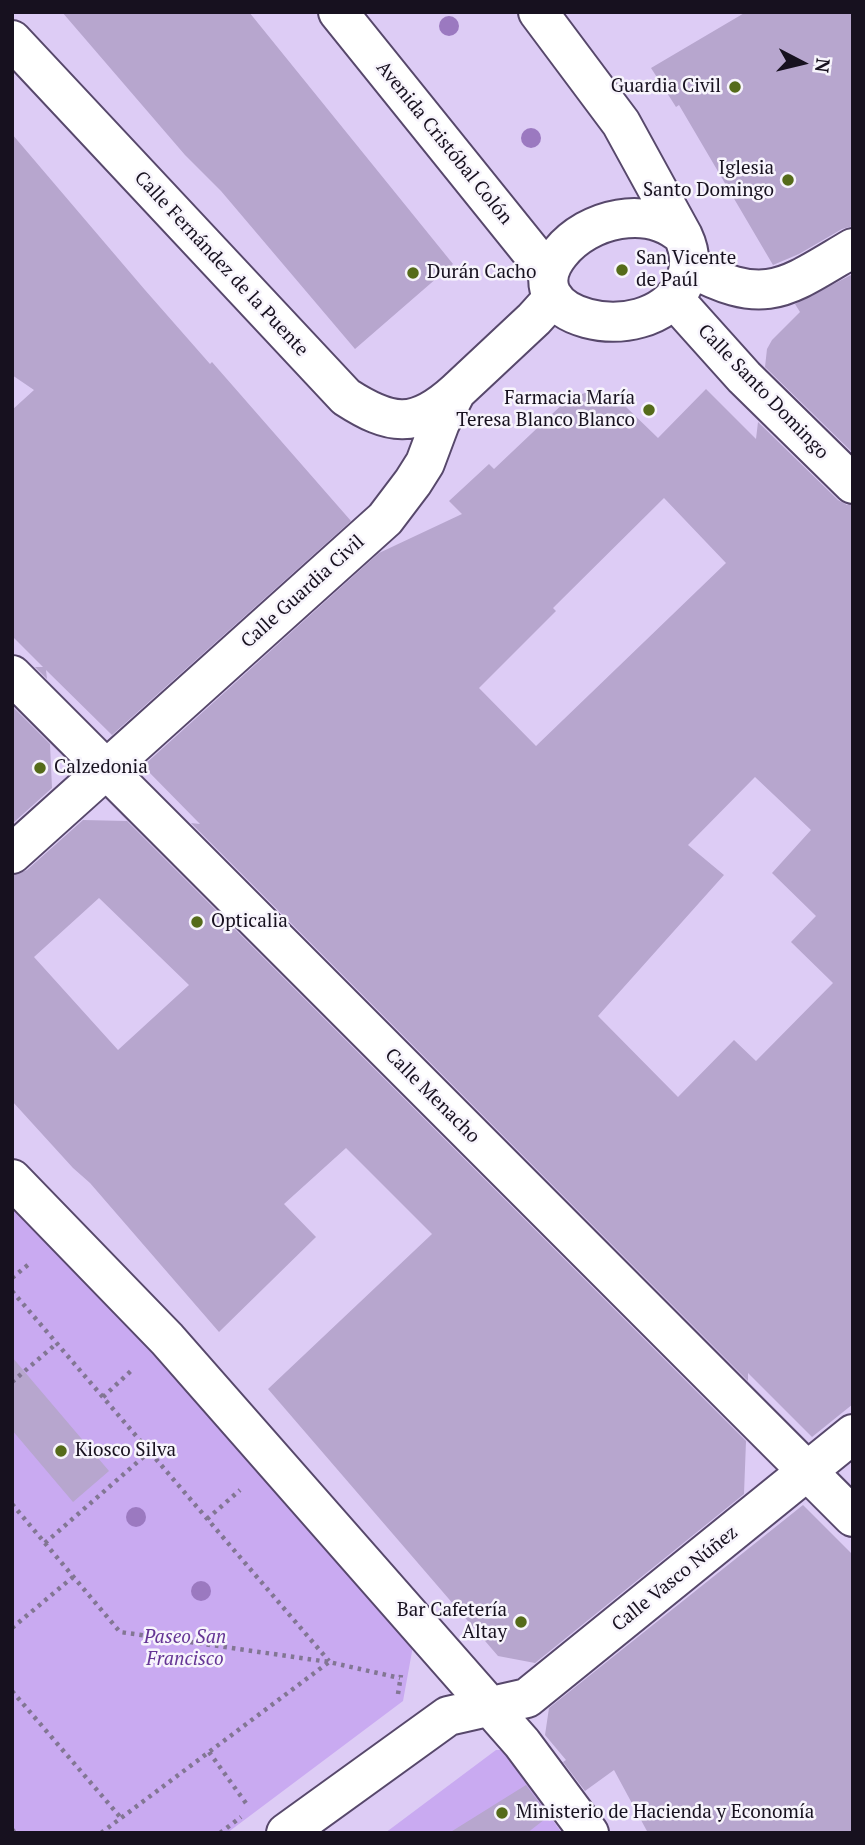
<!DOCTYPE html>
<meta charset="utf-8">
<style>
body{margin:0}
#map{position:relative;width:865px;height:1845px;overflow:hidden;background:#ddccf5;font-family:"PT Serif",serif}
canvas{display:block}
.frame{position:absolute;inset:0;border:14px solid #17111f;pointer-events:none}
.north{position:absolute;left:767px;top:28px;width:70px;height:70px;-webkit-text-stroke:5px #f7f4fc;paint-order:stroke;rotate:97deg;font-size:19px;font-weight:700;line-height:28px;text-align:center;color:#17111f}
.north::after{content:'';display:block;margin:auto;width:24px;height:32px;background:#17111f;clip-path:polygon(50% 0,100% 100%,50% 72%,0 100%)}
</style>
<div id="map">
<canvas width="865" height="1845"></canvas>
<div class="frame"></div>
<div class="north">N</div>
</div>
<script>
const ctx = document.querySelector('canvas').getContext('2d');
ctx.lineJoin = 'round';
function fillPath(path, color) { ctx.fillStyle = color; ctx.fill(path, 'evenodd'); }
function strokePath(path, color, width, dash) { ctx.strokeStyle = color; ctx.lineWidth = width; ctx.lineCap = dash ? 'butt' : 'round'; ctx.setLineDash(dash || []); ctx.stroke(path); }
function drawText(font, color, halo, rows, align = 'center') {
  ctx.font = font + ' "PT Serif",serif'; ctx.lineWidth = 5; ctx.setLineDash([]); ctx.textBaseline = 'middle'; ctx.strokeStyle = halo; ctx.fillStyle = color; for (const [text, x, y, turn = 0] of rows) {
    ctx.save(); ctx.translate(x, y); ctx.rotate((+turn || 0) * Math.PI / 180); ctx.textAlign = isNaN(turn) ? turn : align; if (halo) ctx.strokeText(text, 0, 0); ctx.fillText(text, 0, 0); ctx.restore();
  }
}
fillPath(new Path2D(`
 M 12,1188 L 413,1646 L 403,1701 L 227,1833 L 12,1833 Z
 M 496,1750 L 502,1750 L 562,1833 L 385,1833 Z`), '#c9aaf1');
fillPath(new Path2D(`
 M 62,12 L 249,12 L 453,264 L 355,349 L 221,191 L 185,155 Z
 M 746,12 L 853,12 L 853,226 L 842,229 L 799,254 L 773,265 L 679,105 L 676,107 L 651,68 Z
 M 12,134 L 145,290 L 210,364 L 212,362 L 351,521 L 112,735 L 46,670 L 47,679 L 35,667 L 43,667 L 12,636 L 12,410 L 34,390 L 12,375 Z
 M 853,274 L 853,453 L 765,367 L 767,349 L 772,340 L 800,312 L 795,304 Z
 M 706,389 L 756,439 L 758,422 L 838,500 L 847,505 L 853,505 L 853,1404 L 812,1437 L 748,1373 L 748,1381 L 191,823 L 200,824 L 143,766 L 379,553 L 462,514 L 449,501 L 489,464 L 494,469 L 569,398 L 585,393 L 605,395 L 623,404 L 658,438 ZM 664,498 L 726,563 L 536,746 L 479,688 L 556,611 L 553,608 ZM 755,777 L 811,830 L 772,873 L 816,916 L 791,942 L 833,983 L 756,1061 L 734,1040 L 678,1097 L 598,1016 L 724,875 L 688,845 Z
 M 12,706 L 50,744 L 52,788 L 12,824 Z
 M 83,820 L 127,821 L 746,1441 L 744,1494 L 535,1663 L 498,1656 L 268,1389 L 432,1234 L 346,1148 L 284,1204 L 316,1237 L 219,1332 L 90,1183 L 73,1168 L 12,1101 L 12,875 L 27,870 ZM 99,898 L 189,985 L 118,1050 L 34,957 Z
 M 12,1357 L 109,1471 L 73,1502 L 12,1430 Z
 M 803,1505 L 853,1555 L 853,1833 L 648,1833 L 614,1770 L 585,1791 L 563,1762 L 566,1760 L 545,1735 L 549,1708 Z
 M 526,1785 L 549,1816 L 527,1833 L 449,1833 Z`), '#b7a6ce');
const minor = new Path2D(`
 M 338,12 L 549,274
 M 538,12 L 621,123 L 683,236 C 691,253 692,270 682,287 C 644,352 508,317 560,253 C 588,218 648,204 683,236
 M 12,40 L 346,397 C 391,426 415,429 456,392
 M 690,267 C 766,308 785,288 853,248
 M 674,299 L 744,377 L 853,484
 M 12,675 L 853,1517
 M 12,854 L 385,519 L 413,482 L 425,463 L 440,423 L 456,392 L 534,319 L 553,298
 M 12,1179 L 167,1339 L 522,1743 L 589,1833
 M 286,1833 L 448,1716 L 527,1698 L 853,1434`);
strokePath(minor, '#57486b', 42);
strokePath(new Path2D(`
 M 12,1278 L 29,1264
 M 12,1291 L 329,1661
 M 12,1382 L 56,1344
 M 103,1397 L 133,1369
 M 12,1504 L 120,1632 L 329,1662 L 400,1678
 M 207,1519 L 240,1490
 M 45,1543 L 149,1452
 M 12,1628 L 73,1577
 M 12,1691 L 121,1818
 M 398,1694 L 401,1675
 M 209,1752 L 248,1806
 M 12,1829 L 15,1833
 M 101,1833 L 329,1662
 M 220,1833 L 241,1817`), '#827693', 4.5, [3.5, 5]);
strokePath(minor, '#fff', 38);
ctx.fillStyle = '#9b79c0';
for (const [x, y] of [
 [449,26],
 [531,138],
 [136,1517],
 [201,1591]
]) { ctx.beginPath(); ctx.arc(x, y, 10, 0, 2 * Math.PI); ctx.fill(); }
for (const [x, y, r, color] of [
 [735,87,7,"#556b1a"],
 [788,180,7,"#556b1a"],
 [622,270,7,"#556b1a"],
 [413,273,7,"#556b1a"],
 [649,410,7,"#556b1a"],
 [40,768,7,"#556b1a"],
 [197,922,7,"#556b1a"],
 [61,1451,7,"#556b1a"],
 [521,1622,7,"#556b1a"],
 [502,1813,7,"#556b1a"]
]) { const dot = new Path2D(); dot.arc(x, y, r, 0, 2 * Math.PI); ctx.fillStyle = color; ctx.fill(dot); strokePath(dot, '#f7f4fc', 2.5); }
drawText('19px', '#17111f', '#f7f4fc', [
 ["Guardia Civil",721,87,"right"],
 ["Iglesia",774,169,"right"],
 ["Santo Domingo",774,191,"right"],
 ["San Vicente",636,259],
 ["de Paúl",636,281],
 ["Durán Cacho",427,273],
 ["Farmacia María",635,399,"right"],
 ["Teresa Blanco Blanco",635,421,"right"],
 ["Calzedonia",54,768],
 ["Opticalia",211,922],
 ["Kiosco Silva",75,1451],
 ["Bar Cafetería",507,1611,"right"],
 ["Altay",507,1633,"right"],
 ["Ministerio de Hacienda y Economía",516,1813]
], 'left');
drawText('19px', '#17111f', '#f7f4fc', [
 ["Avenida Cristóbal Colón",444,143,51],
 ["Calle Fernández de la Puente",221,264,47],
 ["Calle Santo Domingo",763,392,46],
 ["Calle Guardia Civil",303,592,-42],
 ["Calle Menacho",432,1096,45],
 ["Calle Vasco Núñez",675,1579,-39]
]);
drawText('italic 19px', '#653595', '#f7f4fc', [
 ["Paseo San",185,1638],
 ["Francisco",185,1660]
]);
</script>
